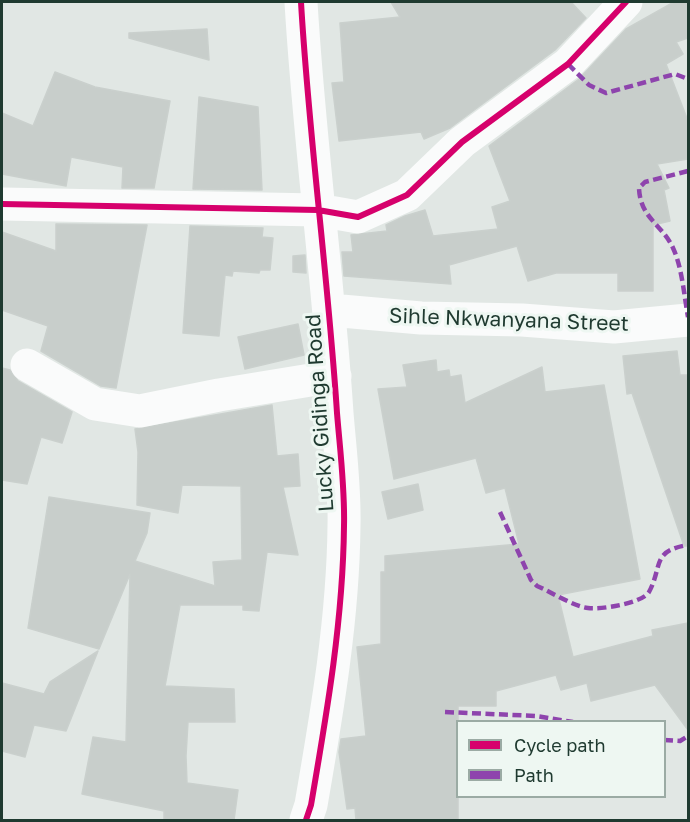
<!DOCTYPE html>
<style>
body{margin:0}
#map{position:relative;width:690px;height:822px;overflow:hidden;background:#e1e7e4;font-family:"Golos Text",sans-serif}
canvas{display:block}
.frame{position:absolute;inset:0;border:3px solid #1f3a30;pointer-events:none}
.legend{position:absolute;left:456px;top:720px;width:210px;height:78px;box-sizing:border-box;background:#eef7f2;border:2px solid #9baba4;margin:0;padding:8px 10px;list-style:none;font-size:18px;color:#1f3a30}
.legend li{display:flex;align-items:center;gap:12px;height:30px}
.legend b{width:30px;border:2px solid #9baba4}
</style>
<div id="map">
<canvas width="690" height="822"></canvas>
<div class="frame"></div>
<ul class="legend">
<li><b style="height:8px;background:#d6006c"></b>Cycle path</li>
<li><b style="height:8px;background:#8e44ad"></b>Path</li>
</ul>
</div>
<script>
const ctx = document.querySelector('canvas').getContext('2d');
ctx.lineJoin = 'round';
function fillPath(path, color) { ctx.fillStyle = color; ctx.fill(path, 'evenodd'); }
function strokePath(path, color, width, dash) { ctx.strokeStyle = color; ctx.lineWidth = width; ctx.lineCap = dash ? 'butt' : 'round'; ctx.setLineDash(dash || []); ctx.stroke(path); }
function drawText(font, color, halo, rows, align = 'center') {
  ctx.font = font + ' "Golos Text",sans-serif'; ctx.lineWidth = 6; ctx.setLineDash([]); ctx.textBaseline = 'middle'; ctx.strokeStyle = halo; ctx.fillStyle = color; for (const [text, x, y, turn = 0] of rows) {
    ctx.save(); ctx.translate(x, y); ctx.rotate((+turn || 0) * Math.PI / 180); ctx.textAlign = isNaN(turn) ? turn : align; if (halo) ctx.strokeText(text, 0, 0); ctx.fillText(text, 0, 0); ctx.restore();
  }
}
const building = new Path2D(`
 M 391,2 L 571,2 L 586,18 L 555,50 L 450,128 L 424,139 L 421,132 L 339,141 L 332,83 L 344,82 L 340,23 L 400,17 Z
 M 674,2 L 688,2 L 688,38 L 676,42 L 683,54 L 666,64 L 688,121 L 688,159 L 657,164 L 669,188 L 664,190 L 670,221 L 653,225 L 653,291 L 618,291 L 618,273 L 556,273 L 528,281 L 517,246 L 449,265 L 451,284 L 344,276 L 342,252 L 353,252 L 351,235 L 387,231 L 386,225 L 405,216 L 425,210 L 433,236 L 498,229 L 492,207 L 510,201 L 489,146 L 579,79 L 626,29 Z
 M 207,29 L 209,60 L 129,38 L 129,33 Z
 M 55,72 L 95,87 L 170,101 L 154,188 L 122,188 L 123,167 L 71,157 L 66,186 L 2,174 L 2,113 L 33,126 Z
 M 199,97 L 258,107 L 262,190 L 193,189 Z
 M 56,224 L 147,225 L 116,388 L 101,386 L 41,351 L 48,326 L 2,310 L 2,232 L 56,251 Z
 M 190,226 L 263,228 L 262,237 L 273,238 L 270,270 L 260,270 L 259,273 L 233,271 L 232,276 L 225,275 L 219,336 L 183,333 Z
 M 305,255 L 306,273 L 293,272 L 293,256 Z
 M 298,324 L 304,355 L 245,369 L 238,337 Z
 M 677,351 L 680,375 L 688,375 L 688,546 L 684,546 L 632,393 L 627,394 L 623,356 Z
 M 436,360 L 437,372 L 449,370 L 450,377 L 461,375 L 465,403 L 542,367 L 545,392 L 604,385 L 640,579 L 558,595 L 573,657 L 653,636 L 652,630 L 688,623 L 688,730 L 655,685 L 591,701 L 587,683 L 561,690 L 556,675 L 496,691 L 496,706 L 458,706 L 458,820 L 356,820 L 355,808 L 347,809 L 339,752 L 341,739 L 366,736 L 357,647 L 381,644 L 381,572 L 385,572 L 385,556 L 519,544 L 505,488 L 486,493 L 476,458 L 394,479 L 378,389 L 407,387 L 403,365 Z
 M 2,368 L 10,370 L 18,381 L 72,412 L 62,443 L 41,437 L 27,484 L 2,480 Z
 M 272,405 L 277,456 L 298,454 L 300,486 L 283,487 L 298,555 L 267,552 L 259,611 L 243,610 L 243,605 L 180,605 L 165,686 L 234,689 L 235,722 L 188,722 L 186,756 L 187,783 L 238,790 L 234,820 L 164,820 L 164,811 L 82,794 L 93,737 L 126,742 L 130,574 L 99,649 L 28,628 L 49,497 L 150,513 L 147,533 L 135,561 L 215,586 L 213,562 L 242,560 L 241,486 L 182,485 L 178,513 L 137,505 L 138,452 L 135,429 Z
 M 418,484 L 423,510 L 388,519 L 382,492 Z
 M 98,651 L 66,731 L 34,725 L 25,757 L 2,751 L 2,683 L 44,694 L 50,682 Z`);
fillPath(building, '#c8cecb');
strokePath(building, '#cad0cd', 1.5);
strokePath(new Path2D(`
 M 301,2 C 309,139 328,275 337,413 C 340,450 345,488 344,526 C 343,620 327,712 311,805 L 306,820
 M 2,204 L 318,210 L 358,217 L 407,195 L 462,142 L 568,64 L 626,2
 M 330,310 L 421,318 L 522,320 L 614,327 L 688,320
 M 27,365 L 95,404 L 140,411 L 219,395 L 335,376`), '#fafbfb', 33);
strokePath(new Path2D(`
 M 568,64 L 589,85 L 606,93 L 675,74 L 688,79
 M 688,171 L 645,182 L 639,188 C 640,218 662,224 673,248 C 682,267 684,295 688,317
 M 500,512 L 531,580 L 537,586 C 551,592 575,607 588,608 C 600,610 643,603 649,592 C 663,566 651,551 688,545
 M 445,712 L 536,716 L 573,722
 M 664,740 L 680,741 L 688,736`), '#8e44ad', 4.5, [9, 4.5]);
strokePath(new Path2D(`
 M 301,2 C 309,139 328,275 337,413 C 340,450 345,488 344,526 C 343,620 327,712 311,805 L 306,820
 M 2,204 L 318,210 L 358,217 L 407,195 L 462,142 L 568,64 L 626,2`), '#d6006c', 6);
drawText('21px', '#1f3a30', '#eef7f2', [
 ["Sihle Nkwanyana Street",509,320,2],
 ["Lucky Gidinga Road",320,413,-94]
]);
</script>
